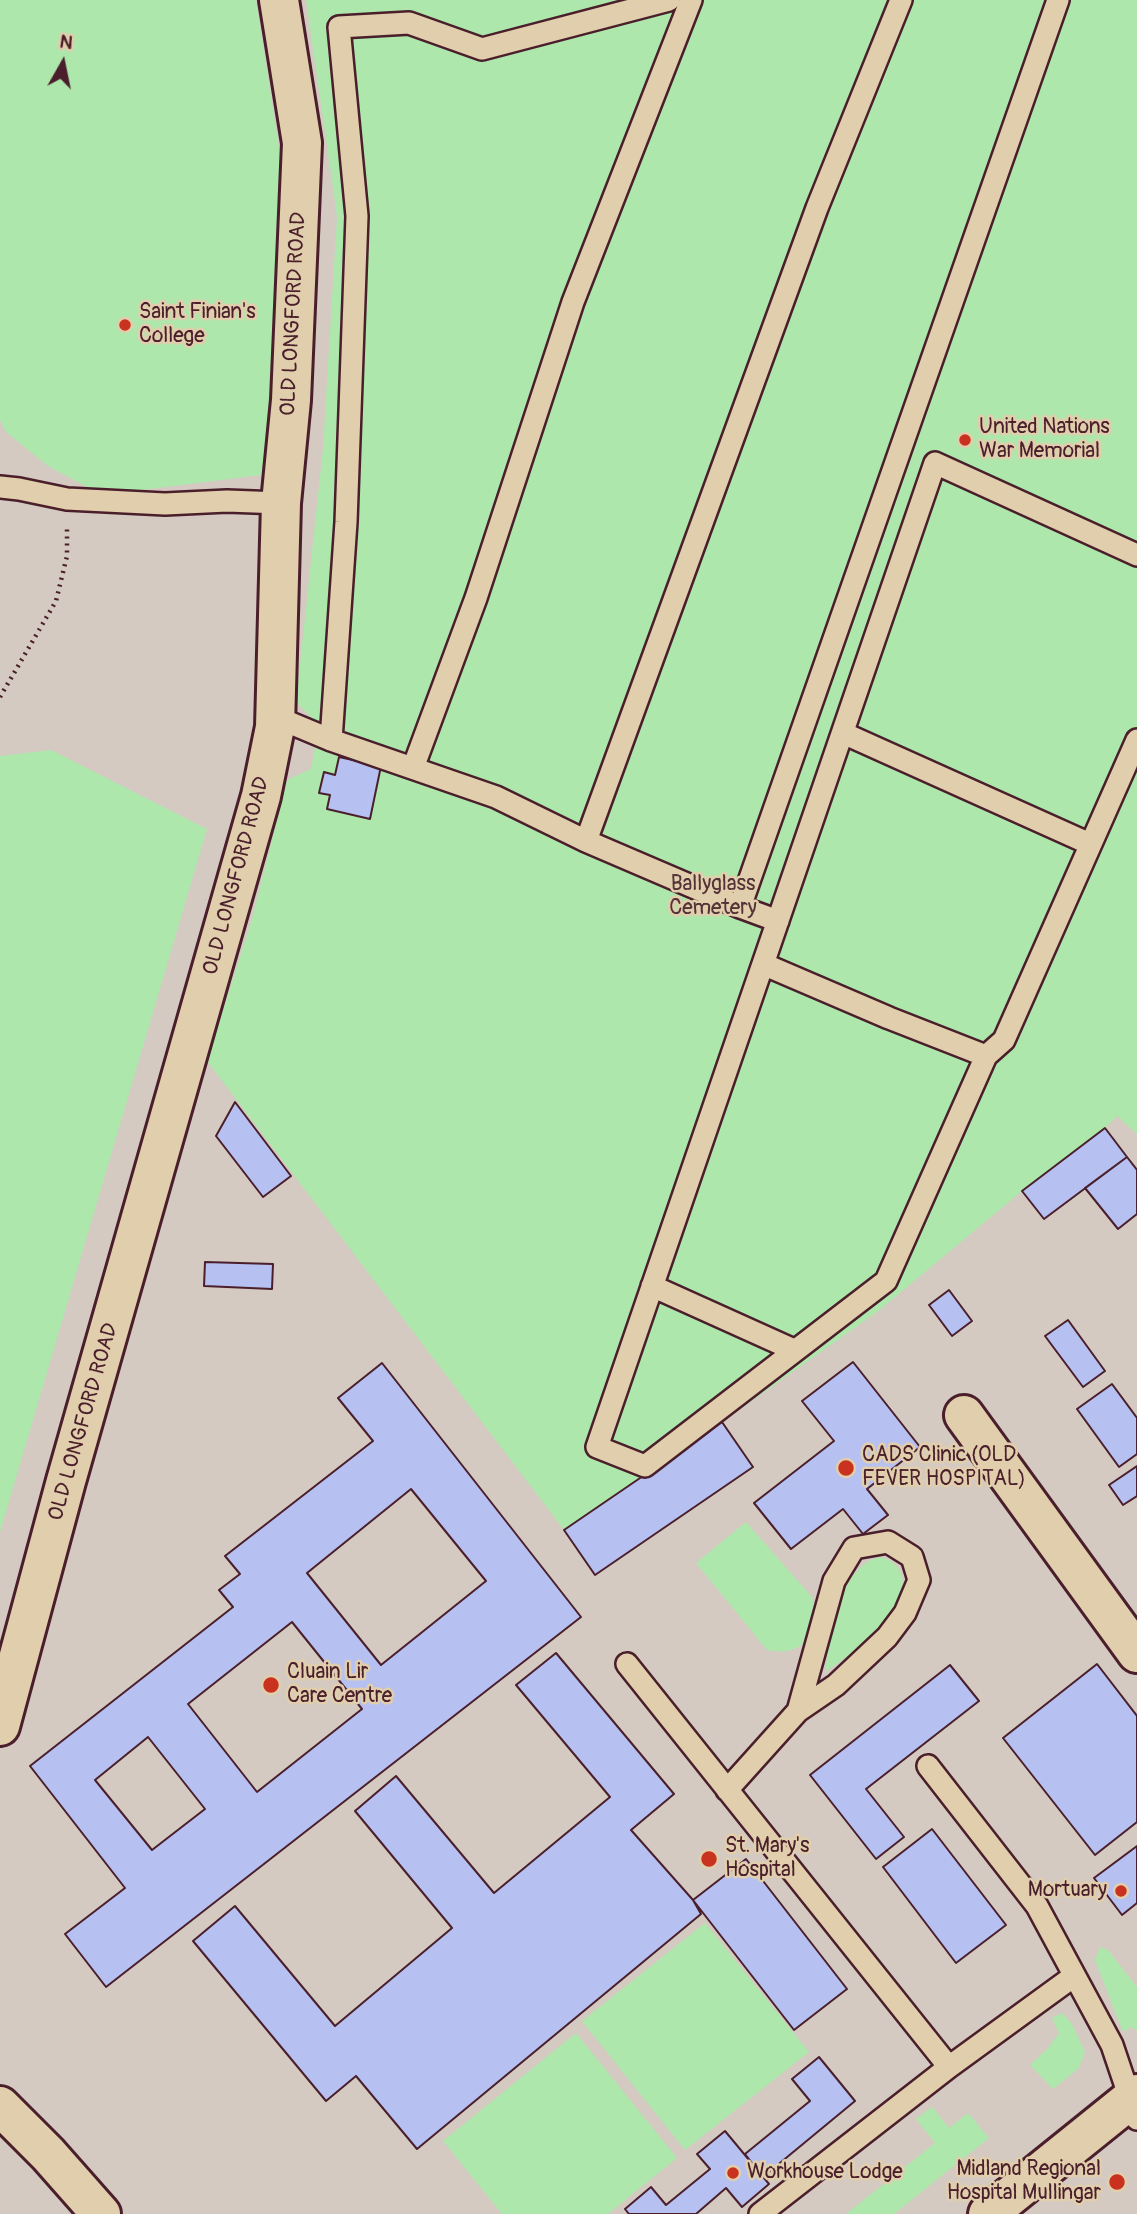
<!DOCTYPE html>
<style>
body{margin:0}
#map{position:relative;width:1137px;height:2214px;overflow:hidden;background:#d4cac1;font-family:Pangolin,sans-serif}
canvas{display:block}
.north{position:absolute;left:28px;top:28px;width:70px;height:70px;-webkit-text-stroke:5px #e1ceac;paint-order:stroke;rotate:9deg;font-size:19px;font-weight:700;line-height:28px;text-align:center;color:#4a1f2b}
.north::after{content:'';display:block;margin:auto;width:24px;height:32px;background:#4a1f2b;clip-path:polygon(50% 0,100% 100%,50% 72%,0 100%)}
</style>
<div id="map">
<canvas width="1137" height="2214"></canvas>
<div class="north">N</div>
</div>
<script>
const ctx = document.querySelector('canvas').getContext('2d');
ctx.lineJoin = 'round';
function fillPath(path, color) { ctx.fillStyle = color; ctx.fill(path, 'evenodd'); }
function strokePath(path, color, width, dash) { ctx.strokeStyle = color; ctx.lineWidth = width; ctx.lineCap = dash ? 'butt' : 'round'; ctx.setLineDash(dash || []); ctx.stroke(path); }
function drawText(font, color, halo, rows, align = 'center') {
  ctx.font = font + ' Pangolin,sans-serif'; ctx.lineWidth = 5; ctx.setLineDash([]); ctx.textBaseline = 'middle'; ctx.strokeStyle = halo; ctx.fillStyle = color; for (const [text, x, y, turn = 0] of rows) {
    ctx.save(); ctx.translate(x, y); ctx.rotate((+turn || 0) * Math.PI / 180); ctx.textAlign = isNaN(turn) ? turn : align; if (halo) ctx.strokeText(text, 0, 0); ctx.fillText(text, 0, 0); ctx.restore();
  }
}
fillPath(new Path2D(`
 M 0,0 L 256,0 L 284,180 L 269,474 L 102,495 L 48,466 L 6,432 L 0,420 Z
 M 306,0 L 1137,0 L 1137,1134 L 1117,1116 L 1105,1128 L 1022,1191 L 877,1312 L 722,1422 L 564,1530 L 207,1061 L 252,919 L 287,780 L 311,769 L 319,725 L 296,702 L 323,448 L 337,216 Z
 M 51,750 L 207,829 L 0,1532 L 0,756 Z
 M 746,1522 L 812,1597 C 820,1632 805,1658 767,1650 L 696,1563 Z
 M 880,1557 C 888,1559 893,1561 898,1568 C 922,1601 849,1658 825,1672 C 831,1638 837,1567 880,1557 Z
 M 705,1923 L 809,2052 L 685,2150 L 582,2021 Z
 M 1100,1947 L 1108,1950 L 1137,1987 L 1137,2031 L 1131,2027 L 1123,2032 L 1095,1960 Z
 M 1062,2013 L 1072,2024 L 1085,2052 L 1079,2068 L 1053,2089 L 1030,2065 L 1048,2048 L 1059,2033 L 1052,2018 Z
 M 576,2033 L 677,2158 L 608,2214 L 502,2214 L 443,2141 Z
 M 932,2107 L 949,2128 L 968,2113 L 989,2138 L 894,2214 L 846,2214 L 935,2143 L 916,2119 Z`), '#ade7ac');
const building = new Path2D(`
 M 339,757 L 381,766 L 370,819 L 327,809 L 330,795 L 319,793 L 324,772 L 335,775 Z
 M 235,1102 L 291,1176 L 263,1197 L 216,1136 Z
 M 1105,1128 L 1127,1157 L 1044,1219 L 1022,1191 Z
 M 1127,1157 L 1137,1170 L 1137,1214 L 1118,1229 L 1085,1188 Z
 M 205,1262 L 273,1264 L 272,1289 L 204,1286 Z
 M 949,1290 L 972,1321 L 952,1336 L 929,1305 Z
 M 1068,1320 L 1105,1371 L 1083,1387 L 1045,1336 Z
 M 853,1362 L 920,1447 L 867,1489 L 888,1515 L 863,1534 L 843,1509 L 791,1549 L 754,1503 L 834,1441 L 802,1401 Z
 M 382,1363 L 581,1617 L 106,1987 L 65,1934 L 125,1888 L 30,1766 L 233,1607 L 219,1590 L 240,1574 L 225,1556 L 373,1441 L 338,1398 ZM 411,1489 L 486,1581 L 381,1665 L 307,1573 ZM 292,1622 L 362,1709 L 257,1792 L 188,1704 ZM 148,1737 L 205,1809 L 152,1850 L 95,1780 Z
 M 1112,1384 L 1137,1418 L 1137,1454 L 1119,1467 L 1077,1409 Z
 M 722,1422 L 753,1467 L 595,1575 L 564,1530 Z
 M 1137,1466 L 1137,1496 L 1123,1505 L 1109,1485 Z
 M 556,1653 L 674,1794 L 631,1830 L 693,1900 L 701,1914 L 417,2149 L 356,2076 L 326,2101 L 193,1941 L 235,1906 L 335,2026 L 452,1928 L 355,1811 L 396,1776 L 494,1893 L 610,1797 L 516,1685 Z
 M 1097,1664 L 1137,1716 L 1137,1822 L 1095,1855 L 1003,1738 Z
 M 950,1665 L 979,1701 L 866,1789 L 904,1837 L 876,1859 L 810,1775 Z
 M 932,1829 L 1006,1925 L 956,1963 L 883,1867 Z
 M 1137,1846 L 1137,1903 L 1122,1915 L 1094,1878 Z
 M 746,1859 L 847,1989 L 794,2030 L 693,1900 Z
 M 819,2057 L 855,2101 L 763,2177 L 745,2154 L 810,2101 L 792,2079 Z
 M 725,2131 L 769,2184 L 742,2207 L 726,2188 L 696,2214 L 629,2214 L 625,2209 L 651,2187 L 666,2205 L 710,2169 L 697,2154 Z`);
fillPath(building, '#b6c1f2');
strokePath(building, '#4a1f2b', 2);
const lane = new Path2D(`
 M 0,487 L 19,489 L 67,499 L 165,504 L 227,501 L 281,503
 M 1137,555 L 935,463 L 763,964 L 889,1018 L 986,1056 L 1004,1040 L 1137,740
 M 276,717 L 331,740 L 496,797 L 586,841 L 740,907 L 778,921
 M 843,733 L 1090,844
 M 331,740 L 346,522 L 357,216 L 339,27 L 409,23 L 482,49 L 669,0
 M 413,768 L 476,598 L 573,302 L 691,0
 M 586,841 L 817,208 L 901,0
 M 740,907 L 1058,0
 M 763,964 L 597,1447 L 645,1466 L 886,1281 L 986,1056
 M 652,1286 L 794,1350
 M 627,1664 L 949,2067
 M 928,1766 L 1037,1906 L 1112,2045 L 1137,2119
 M 727,1790 L 798,1711 L 834,1581 L 854,1548 L 888,1542 L 912,1557 L 919,1580 L 905,1613 L 887,1637 L 836,1685 L 798,1711
 M 760,2214 L 949,2067 L 1074,1976`);
const street = new Path2D(`
 M 964,1415 L 1137,1653`);
const secondary = new Path2D(`
 M 0,1726 L 66,1481 L 261,796 L 275,727 L 281,503 L 291,400 L 302,143 L 279,0
 M 0,2106 L 48,2154 L 101,2214
 M 988,2214 L 1137,2094`);
strokePath(lane, '#4a1f2b', 26);
strokePath(street, '#4a1f2b', 44);
strokePath(secondary, '#4a1f2b', 44);
strokePath(new Path2D(`
 M 0,697 L 56,601 L 67,556 L 67,525`), '#4a1f2b', 4.5, [2, 5]);
strokePath(lane, '#e1ceac', 21);
strokePath(street, '#e1ceac', 38);
strokePath(secondary, '#e1ceac', 38);
for (const [x, y, r, color] of [
 [125,325,7,"#c8321e"],
 [965,440,7,"#c8321e"],
 [846,1468,9,"#c8321e"],
 [271,1685,9,"#c8321e"],
 [709,1859,9,"#c8321e"],
 [1121,1891,7,"#c8321e"],
 [733,2173,7,"#c8321e"],
 [1117,2182,9,"#c8321e"]
]) { const dot = new Path2D(); dot.arc(x, y, r, 0, 2 * Math.PI); ctx.fillStyle = color; ctx.fill(dot); strokePath(dot, '#e1ceac', 2.5); }
drawText('21px', '#4a1f2b', '#e1ceac', [
 ["Saint Finian's",139,313],
 ["College",139,337],
 ["United Nations",979,428],
 ["War Memorial",979,452],
 ["CADS Clinic (OLD",862,1456],
 ["FEVER HOSPITAL)",862,1480],
 ["Cluain Lir",287,1673],
 ["Care Centre",287,1697],
 ["St. Mary's",725,1847],
 ["Hospital",725,1871],
 ["Mortuary",1107,1891,"right"],
 ["Midland Regional",1101,2170,"right"],
 ["Hospital Mullingar",1101,2194,"right"],
 ["Workhouse Lodge",747,2173]
], 'left');
drawText('21px', '#4a1f2b', '#e1ceac', [
 ["OLD LONGFORD ROAD",294,314,-87],
 ["OLD LONGFORD ROAD",237,876,-75],
 ["OLD LONGFORD ROAD",84,1422,-74]
]);
drawText('21px', '#543338', '#e1ceac', [
 ["Ballyglass",713,885],
 ["Cemetery",713,909]
]);
</script>
